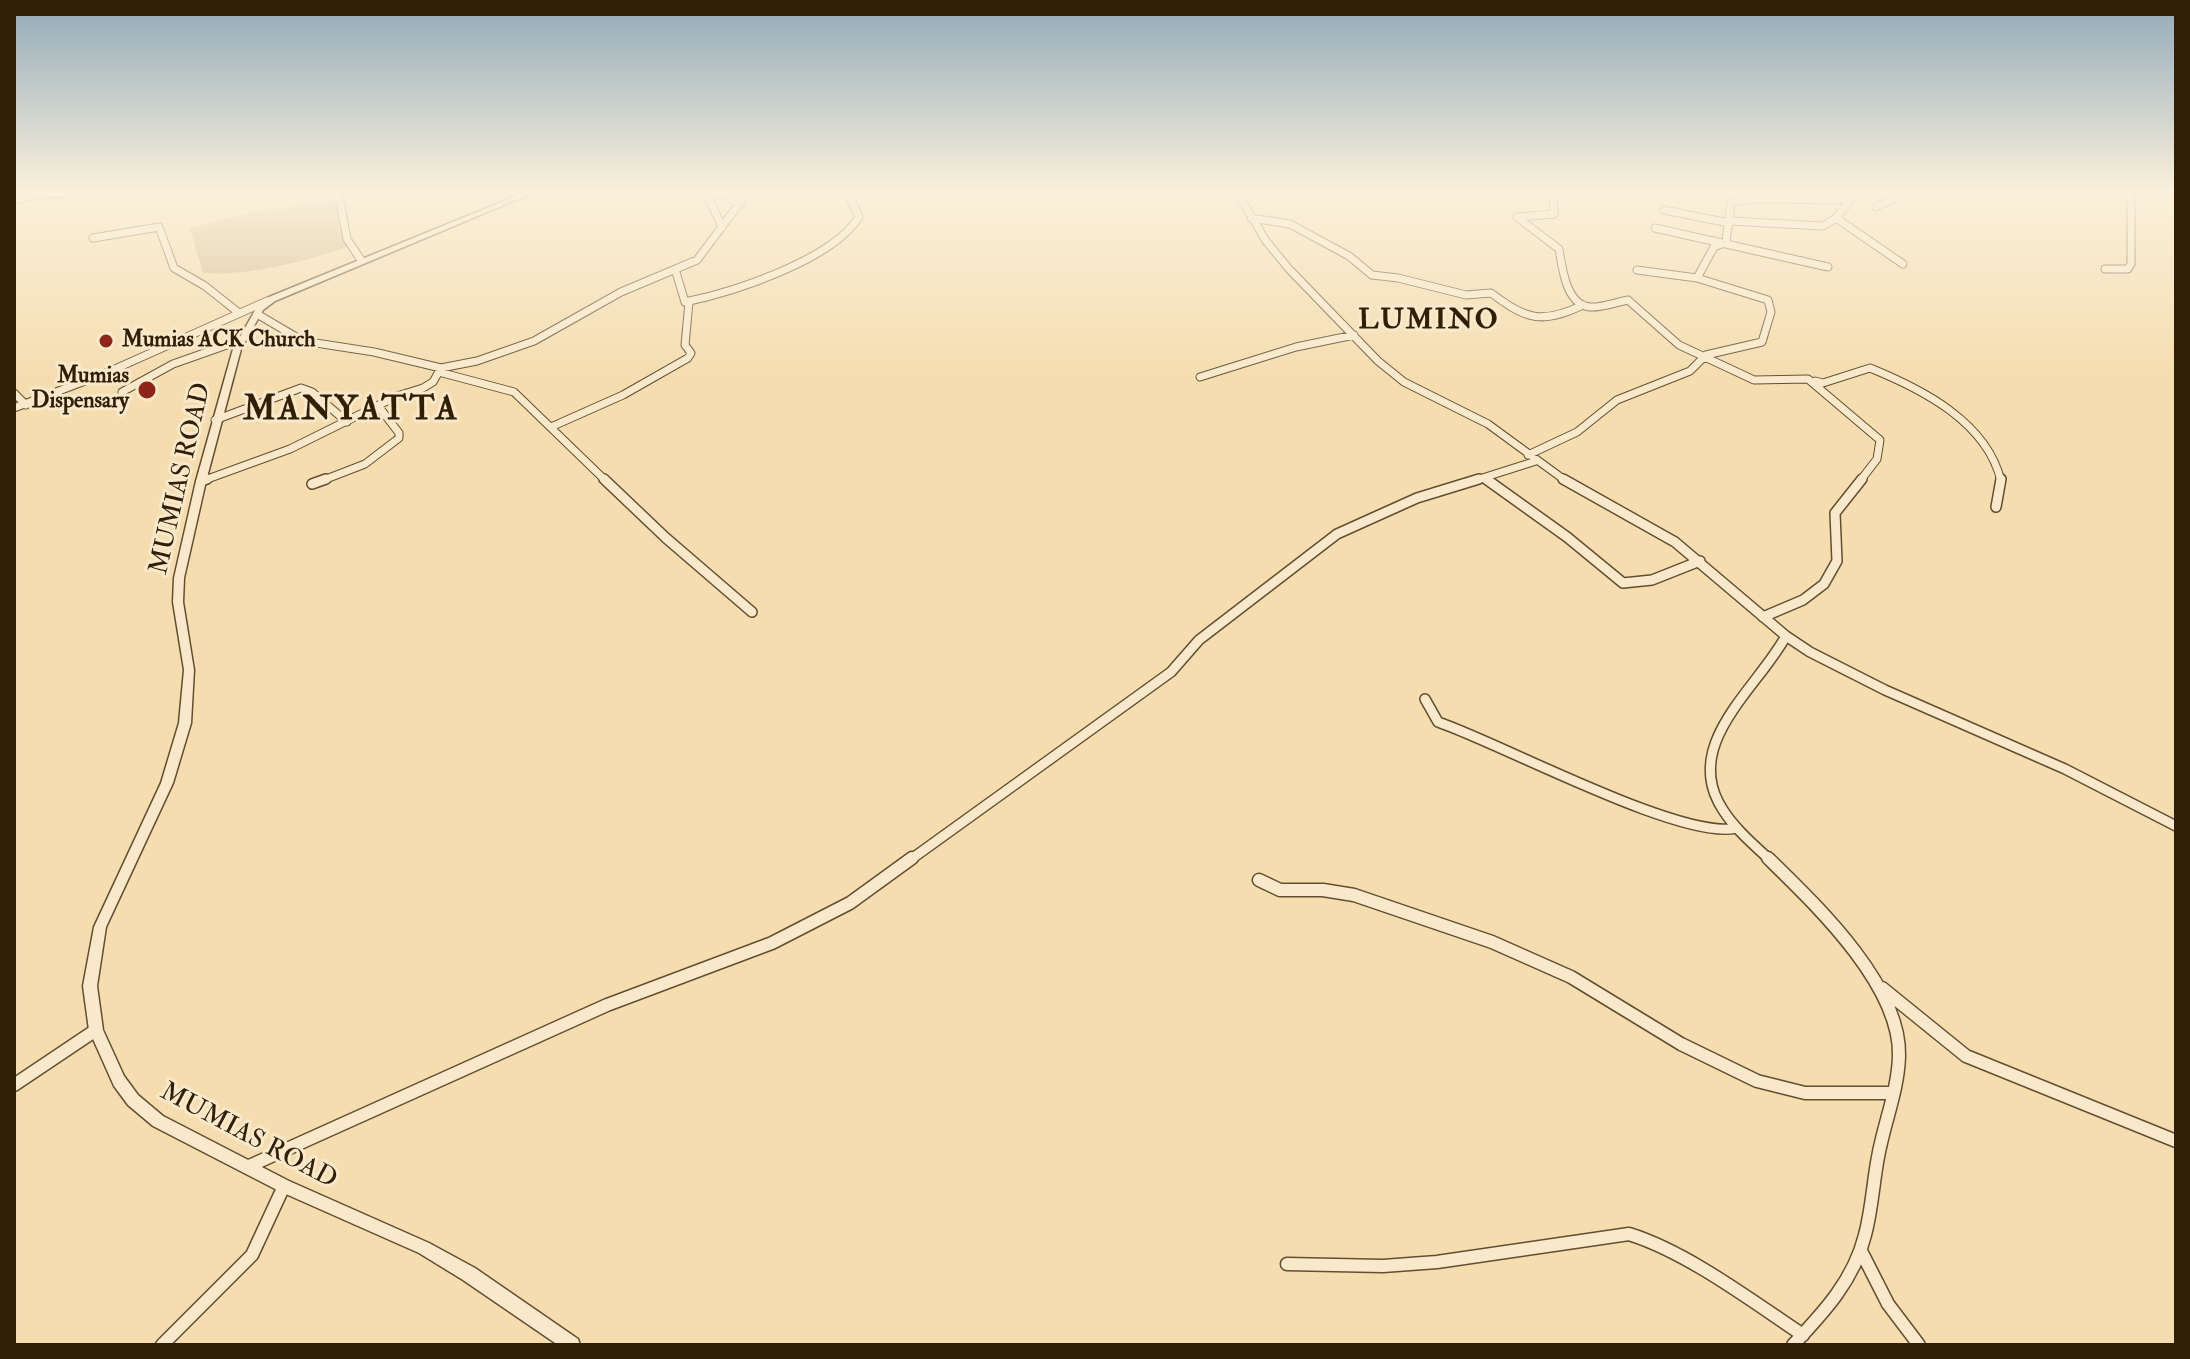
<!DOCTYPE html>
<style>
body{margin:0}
#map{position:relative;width:2190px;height:1359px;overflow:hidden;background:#f5ddaf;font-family:"IM FELL Double Pica",serif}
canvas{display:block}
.frame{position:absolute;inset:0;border:16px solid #311f05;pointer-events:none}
</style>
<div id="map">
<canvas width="2190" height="1359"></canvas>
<div class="frame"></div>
</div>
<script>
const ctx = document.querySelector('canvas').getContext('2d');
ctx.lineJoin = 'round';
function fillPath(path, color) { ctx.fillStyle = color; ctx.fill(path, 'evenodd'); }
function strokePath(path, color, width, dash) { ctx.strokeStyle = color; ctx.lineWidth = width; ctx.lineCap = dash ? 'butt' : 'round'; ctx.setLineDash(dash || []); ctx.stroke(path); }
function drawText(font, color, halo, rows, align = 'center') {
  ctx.font = font + ' "IM FELL Double Pica",serif'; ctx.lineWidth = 6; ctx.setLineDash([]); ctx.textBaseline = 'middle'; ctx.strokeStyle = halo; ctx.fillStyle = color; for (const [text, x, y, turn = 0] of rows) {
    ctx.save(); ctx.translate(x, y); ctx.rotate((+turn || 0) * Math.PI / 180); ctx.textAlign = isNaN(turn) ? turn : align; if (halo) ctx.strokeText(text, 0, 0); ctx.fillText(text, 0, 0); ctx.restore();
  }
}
fillPath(new Path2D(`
 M 346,199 L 352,246 C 304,261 254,276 203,273 L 190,228 L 244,214 Z`), '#d4bd92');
const minorFar2 = new Path2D(`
 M 338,192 L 347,239 L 361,260
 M 706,192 L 722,227
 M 716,192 L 741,203
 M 1237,192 L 1266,241 L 1289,269 L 1378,361 L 1404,382 L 1488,424 L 1566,481
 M 1553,192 L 1554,214 L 1517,217 L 1559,249 C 1562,267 1566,305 1590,307 C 1601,308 1617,302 1628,300 L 1679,345 L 1754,380 L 1808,379 L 1880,440 L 1877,459 L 1860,481
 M 1756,199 L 1849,200
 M 14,200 L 40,194 L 108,192
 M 1876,207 L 1898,196 L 1898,192
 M 1664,210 L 1729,223
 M 1251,218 L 1290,224 L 1349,256 L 1372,275 L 1398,278 L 1466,295 L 1491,293 C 1526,319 1541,325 1583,305
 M 1836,218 L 1903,264
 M 1729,221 L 1823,226 L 1836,218 L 1857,192
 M 1655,228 L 1828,267
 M 93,238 L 159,227 L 174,268 L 205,286 L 239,313
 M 675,269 L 685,302 C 734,292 832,260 859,217 L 850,198 L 856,192
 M 2105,269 L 2128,269 L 2131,264 L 2131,192
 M 1637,270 L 1697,278 L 1768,300 L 1771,312 L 1762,342 L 1706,355
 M 1697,278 L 1714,247 L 1726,242 L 1731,202 L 1756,199 L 1749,192
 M 441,368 L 477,361 L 534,341 L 621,292 L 697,260 L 748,192
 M 439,372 L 514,392 L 606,481
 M 1200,377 L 1296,347 L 1354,335
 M 1815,381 L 1823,383 L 1870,368 C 1922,389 1987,422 2001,481
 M 122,392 L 173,364 L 241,340
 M 14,393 L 26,405
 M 14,408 L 106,373 L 267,301
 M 215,420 L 301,388 L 312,392 L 347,422
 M 551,427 L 623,395 L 688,358 L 691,353 L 685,345 L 689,302
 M 1528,455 L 1577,432 L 1617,400 L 1690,371 L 1705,356
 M 202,481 L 290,449 L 397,396 L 423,388 L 433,382 L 441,368 L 374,352 L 303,341 L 257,314
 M 321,481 L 365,464 L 399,438 L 399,433 L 379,407
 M 1473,481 L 1536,461`);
const minorFar1 = new Path2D(`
 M 604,479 L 666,538 L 752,612
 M 1486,479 L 1567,537 L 1623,583 L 1652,580 L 1700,561
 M 1563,479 L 1675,542 L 1786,636 L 1810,652 L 1885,690 L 2065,769 L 2176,826
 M 201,481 L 207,479
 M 312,484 L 326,479
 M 1996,507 L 2001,479
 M 1763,617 L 1803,600 L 1824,584 L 1837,561 L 1835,513 L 1862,479
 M 1425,699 L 1438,722 C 1500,743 1682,841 1736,828
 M 910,860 L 1171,672 L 1199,640 L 1337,534 L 1417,498 L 1479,479
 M 1770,860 C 1753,844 1735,829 1723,810 C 1680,745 1757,689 1786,636`);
const minor = new Path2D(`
 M 1768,858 C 1815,904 1901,985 1899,1056 C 1898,1091 1884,1123 1878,1157 C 1873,1183 1872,1209 1865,1235 C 1854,1280 1824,1312 1793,1345
 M 1259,880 L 1280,890 L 1323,890 L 1354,895 L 1492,942 L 1571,977 L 1681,1044 L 1757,1081 L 1805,1093 L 1892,1093
 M 1882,988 L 1966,1056 L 2176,1141
 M 14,1085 L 96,1030
 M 247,1167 L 607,1005 L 772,943 L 850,903 L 912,858
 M 1861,1251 L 1888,1304 L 1919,1345
 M 1287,1264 L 1383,1266 L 1437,1262 L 1629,1234 C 1687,1252 1752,1301 1803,1335
 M 162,1345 L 252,1255 L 284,1186`);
const tertiary = new Path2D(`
 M 526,192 L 535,192 L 275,301 L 263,310 L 241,349 L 206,481 L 184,578 L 183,602 L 194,670 L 191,723 L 173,783 L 106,927 L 97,986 L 103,1030 L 124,1076 L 138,1095 L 163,1116 L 289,1181 L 429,1243 L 475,1268 L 578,1339 L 580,1345 L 558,1345 L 463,1280 L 419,1253 L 279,1191 L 153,1126 L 128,1105 L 114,1086 L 89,1030 L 83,986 L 94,927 L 161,783 L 179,723 L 184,670 L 173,602 L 174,578 L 196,481 L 233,349 L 257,307 L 269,297 Z`);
strokePath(minorFar2, '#624e30', 9);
strokePath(minorFar1, '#624e30', 12);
strokePath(minor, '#624e30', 15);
strokePath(tertiary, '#624e30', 3);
strokePath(minorFar2, '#f8e9cb', 7);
strokePath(minorFar1, '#f8e9cb', 9);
strokePath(minor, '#f8e9cb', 12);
fillPath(tertiary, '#f8e9cb');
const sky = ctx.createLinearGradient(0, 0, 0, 382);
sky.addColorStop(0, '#92aaba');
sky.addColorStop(0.5, '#faf0db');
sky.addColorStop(1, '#faf0db00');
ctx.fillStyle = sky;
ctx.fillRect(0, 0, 2190, 382);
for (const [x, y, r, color] of [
 [106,341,8,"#8f2418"],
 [147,390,10,"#8f2418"]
]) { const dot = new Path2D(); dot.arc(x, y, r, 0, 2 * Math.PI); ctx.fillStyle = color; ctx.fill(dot); strokePath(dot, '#f8e9cb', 3); }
drawText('bold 22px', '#311f05', '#f8e9cb', [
 ["Mumias ACK Church",122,341],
 ["Mumias",129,377,"right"],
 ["Dispensary",129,402,"right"]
], 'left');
drawText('26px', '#311f05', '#f8e9cb', [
 ["MUMIAS ROAD",182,479,-77],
 ["MUMIAS ROAD",248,1137,28]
]);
ctx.letterSpacing = '2px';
drawText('bold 28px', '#311f05', '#f8e9cb', [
 ["LUMINO",1429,322]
]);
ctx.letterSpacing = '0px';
ctx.letterSpacing = '2px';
drawText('bold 34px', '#311f05', '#f8e9cb', [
 ["MANYATTA",351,412]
]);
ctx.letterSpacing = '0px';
</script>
